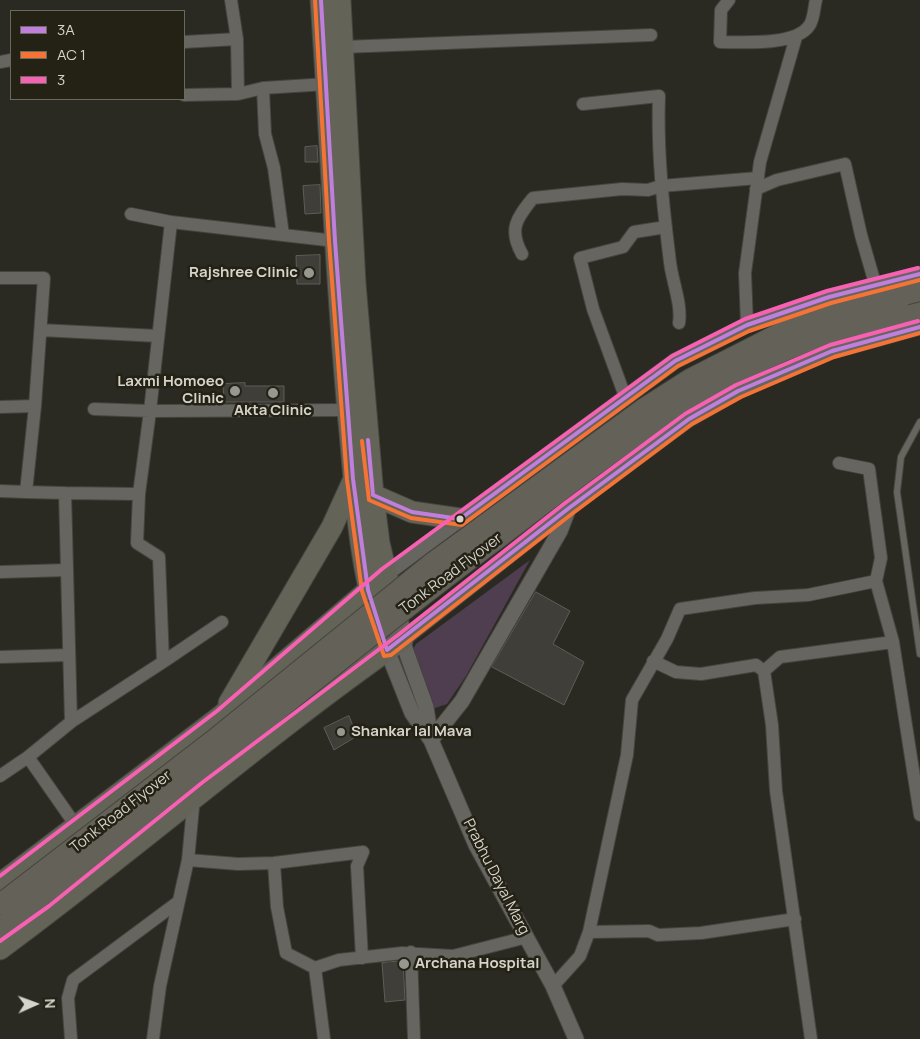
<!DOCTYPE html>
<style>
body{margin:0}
#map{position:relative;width:920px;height:1039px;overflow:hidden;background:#2a2922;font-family:Manrope,sans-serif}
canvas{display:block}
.legend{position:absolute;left:10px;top:10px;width:175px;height:90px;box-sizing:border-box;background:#242215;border:1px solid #6b695e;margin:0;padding:6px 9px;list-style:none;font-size:15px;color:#d5d3cb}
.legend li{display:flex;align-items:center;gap:10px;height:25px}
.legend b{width:25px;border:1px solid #6b695e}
.north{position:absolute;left:10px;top:979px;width:50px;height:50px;-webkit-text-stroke:4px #242215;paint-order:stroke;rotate:88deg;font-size:14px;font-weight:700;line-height:20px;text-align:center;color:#d5d3cb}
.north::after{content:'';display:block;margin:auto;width:18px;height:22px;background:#d5d3cb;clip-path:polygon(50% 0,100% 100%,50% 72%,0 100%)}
</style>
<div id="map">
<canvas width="920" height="1039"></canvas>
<ul class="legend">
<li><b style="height:6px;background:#c07fdc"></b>3A</li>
<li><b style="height:6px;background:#f57335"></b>AC 1</li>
<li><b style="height:6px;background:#f860b3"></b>3</li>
</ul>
<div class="north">N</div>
</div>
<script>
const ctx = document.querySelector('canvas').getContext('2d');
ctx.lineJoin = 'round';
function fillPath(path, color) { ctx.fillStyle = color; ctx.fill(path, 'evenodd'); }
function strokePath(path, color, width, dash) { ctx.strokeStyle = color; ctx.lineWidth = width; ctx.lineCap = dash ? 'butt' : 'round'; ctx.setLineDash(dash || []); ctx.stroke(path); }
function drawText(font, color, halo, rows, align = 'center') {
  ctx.font = font + ' Manrope,sans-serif'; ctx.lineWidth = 5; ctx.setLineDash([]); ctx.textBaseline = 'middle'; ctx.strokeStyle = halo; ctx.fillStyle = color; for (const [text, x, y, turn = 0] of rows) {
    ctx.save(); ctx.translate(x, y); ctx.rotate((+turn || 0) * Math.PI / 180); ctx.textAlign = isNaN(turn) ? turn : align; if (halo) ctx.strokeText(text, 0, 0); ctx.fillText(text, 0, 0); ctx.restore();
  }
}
fillPath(new Path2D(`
 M 530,560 L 466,676 L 447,704 L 432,709 L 411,653 L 416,644 Z`), '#4f3d50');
const building = new Path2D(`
 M 317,146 L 318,162 L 305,162 L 305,147 Z
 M 320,185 L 321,213 L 305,214 L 303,186 Z
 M 320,255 L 320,284 L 297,284 L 296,256 Z
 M 245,383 L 245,386 L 284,386 L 284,402 L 224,402 L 223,384 Z
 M 536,592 L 570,611 L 553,644 L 584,662 L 564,705 L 492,667 Z
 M 349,716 L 357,736 L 334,750 L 324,728 Z
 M 403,961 L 405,1000 L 385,1002 L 382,963 Z`);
fillPath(building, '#3f3e38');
strokePath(building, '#5e5d56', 1);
const service = new Path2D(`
 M 920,422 L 901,457 L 897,492 L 920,654`);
const minor = new Path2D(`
 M 729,0 L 721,10 L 720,42 C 743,42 795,46 809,26 C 814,20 814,7 816,0
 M 237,39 L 238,94
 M 184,42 L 237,39 L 231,0
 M 343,47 L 651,35
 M 0,62 L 11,60
 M 263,88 L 265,134 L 274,168 L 283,235
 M 184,95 L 238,94 L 263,88 L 327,84
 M 583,104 L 659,96 C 657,152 663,206 670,262 C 672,281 682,304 679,323
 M 756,189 L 777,180 L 845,164 L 861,235 L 874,280
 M 131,214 L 171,222
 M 522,254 C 508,229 517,218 533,198 L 622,189 L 648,190 L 661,186 L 758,178
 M 0,278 L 44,278 L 35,406 L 26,492 L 65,493 L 71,722 L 28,757 L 72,820 L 73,830
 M 747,325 L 745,273 L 760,162 L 796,37
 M 41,330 L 158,336
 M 626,399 L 593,309 L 580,258 L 623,247 L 634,232 L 666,227
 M 0,407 L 35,406
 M 94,409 L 150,411 L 171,222 L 335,241
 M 839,463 L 869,469 L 881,558 L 876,581 L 893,642 L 920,815
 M 0,491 L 26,492
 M 65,493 L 139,494 L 150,411 L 347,410
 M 0,572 L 67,570
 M 0,657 L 69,655
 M 653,661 L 676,672 L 701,674 L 756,665 L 764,671 L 772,725 L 776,791 L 811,1039
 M 163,662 L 222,622
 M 764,671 L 780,657 L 893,642
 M 71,722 L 163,662 L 159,557 L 137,543 L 139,494
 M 0,776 L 28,757
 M 188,860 L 238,864 L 274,863 L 277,907 L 286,953 L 315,968
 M 274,863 L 363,852 L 357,866 L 362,958
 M 589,932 L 649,931 L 658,935 L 701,933 L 795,919
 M 411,952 L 414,1039
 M 553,986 L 580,956 L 589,932 L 627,755 L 632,700 L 667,639 L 680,609 L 755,598 L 808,595 L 876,581
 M 71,1039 L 68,998 L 73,980 L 178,902
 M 153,1039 L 160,986 L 188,860 L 194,797
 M 324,1039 L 315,968 L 339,960 L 402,953 L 453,956 L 527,937`);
const tertiary = new Path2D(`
 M 386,574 L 675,361 L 747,325 L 829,297 L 920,274
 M 387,650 L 412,713 L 431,740 L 476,845 L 553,986 L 576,1039
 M 431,740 L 426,707 L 402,640 L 569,508 L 689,419 L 738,391 L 832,351 L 920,327
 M 431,740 L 462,701 L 560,531 L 568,510`);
const primary = new Path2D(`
 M 905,314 L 920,311`);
const trunk = new Path2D(`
 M 321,0 C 331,144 336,289 350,433 C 356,499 359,562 379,626
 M 373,495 L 412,512 L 460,519
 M 229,703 L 332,527 L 353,481
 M 0,884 L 221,716 L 377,583
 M 0,949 C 136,849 263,737 402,640 L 379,543 L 373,495 L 355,283 L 340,0`);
strokePath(service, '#45443e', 8);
strokePath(minor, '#45443e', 14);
strokePath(tertiary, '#45443e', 17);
strokePath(primary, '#45443e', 22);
strokePath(trunk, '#45443e', 23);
strokePath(service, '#666560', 6);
strokePath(minor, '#666560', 12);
strokePath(tertiary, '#666560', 15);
strokePath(primary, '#636158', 20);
strokePath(trunk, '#646358', 21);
const primaryBridge = new Path2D(`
 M 0,904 L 211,742 L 432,563 L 643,409 L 690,379 L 792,327 L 852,308 L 920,291
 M 0,927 C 170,804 328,664 497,539 C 592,468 687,389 799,345 C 833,331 870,323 905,314`);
strokePath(primaryBridge, '#45443e', 22, []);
strokePath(primaryBridge, '#636158', 20);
strokePath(new Path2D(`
 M 321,0 L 335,241 L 353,479 L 368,590 L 387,650 L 569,508 L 689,419 L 738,391 L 832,351 L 920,327
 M 368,440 L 373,495 L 412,512 L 460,519 L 675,361 L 747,325 L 829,297 L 920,274`), '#c07fdc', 4);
strokePath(new Path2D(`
 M 315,0 L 329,241 L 347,480 L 362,591 L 384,656 L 391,655 L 573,513 L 692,424 L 741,397 L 834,357 L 920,333
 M 362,441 L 369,500 L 411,518 L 462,525 L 678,366 L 749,331 L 831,303 L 920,280`), '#f57335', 4);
strokePath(new Path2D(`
 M 0,876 L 217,711 L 382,569 L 672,356 L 745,319 L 827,291 L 918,268
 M 0,941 L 49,906 L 203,782 L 398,635 L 565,503 L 685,414 L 736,385 L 830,345 L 918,321`), '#f860b3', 4);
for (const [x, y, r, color] of [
 [309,273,6,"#999890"],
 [235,391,6,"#999890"],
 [273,393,6,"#999890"],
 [460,519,4.5,"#d5d3cb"],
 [341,732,5,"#999890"],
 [404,964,6,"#999890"]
]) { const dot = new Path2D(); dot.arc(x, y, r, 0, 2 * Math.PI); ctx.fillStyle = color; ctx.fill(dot); strokePath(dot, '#242215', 2); }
drawText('bold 15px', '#d5d3cb', '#242215', [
 ["Rajshree Clinic",298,273],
 ["Laxmi Homoeo",224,382],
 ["Clinic",224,399],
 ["Akta Clinic",273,411,"center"],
 ["Shankar lal Mava",351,732,"left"],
 ["Archana Hospital",415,964,"left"]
], 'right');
drawText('15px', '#d5d3cb', '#242215', [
 ["Tonk Road Flyover",451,574,-37],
 ["Tonk Road Flyover",121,812,-38],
 ["Prabhu Dayal Marg",496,877,63]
]);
</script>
